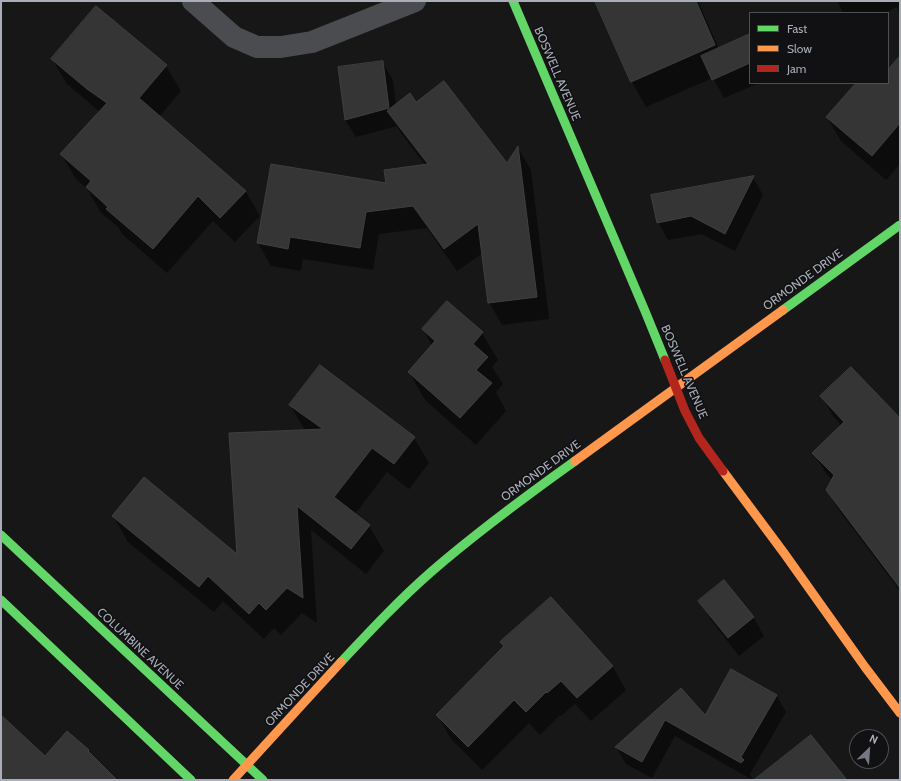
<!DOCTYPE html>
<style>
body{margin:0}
#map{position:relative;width:901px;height:781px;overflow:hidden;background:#171717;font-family:Cabin,sans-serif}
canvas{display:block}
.frame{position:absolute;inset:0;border:2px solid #a8adb8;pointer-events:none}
.legend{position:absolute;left:749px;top:12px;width:140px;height:72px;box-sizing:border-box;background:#111113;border:1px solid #4d4f55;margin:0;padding:5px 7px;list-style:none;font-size:12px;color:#a8adb8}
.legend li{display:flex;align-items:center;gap:8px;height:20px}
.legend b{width:20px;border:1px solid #4d4f55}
.north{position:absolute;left:849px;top:729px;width:40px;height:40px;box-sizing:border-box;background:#111113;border:1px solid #4d4f55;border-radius:50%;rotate:25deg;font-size:11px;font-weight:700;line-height:16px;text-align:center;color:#a8adb8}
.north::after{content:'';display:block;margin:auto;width:14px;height:18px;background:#757880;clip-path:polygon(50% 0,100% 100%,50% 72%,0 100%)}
</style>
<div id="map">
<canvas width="901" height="781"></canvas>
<div class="frame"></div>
<ul class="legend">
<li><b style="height:5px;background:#63d668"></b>Fast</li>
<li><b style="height:5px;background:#ff974d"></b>Slow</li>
<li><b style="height:5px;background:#b3261e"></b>Jam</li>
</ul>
<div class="north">N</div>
</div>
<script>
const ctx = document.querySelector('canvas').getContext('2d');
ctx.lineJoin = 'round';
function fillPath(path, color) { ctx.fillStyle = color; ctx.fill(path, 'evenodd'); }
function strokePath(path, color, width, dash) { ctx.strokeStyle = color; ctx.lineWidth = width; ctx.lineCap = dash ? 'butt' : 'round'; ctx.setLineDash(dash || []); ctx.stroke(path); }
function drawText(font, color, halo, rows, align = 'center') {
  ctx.font = font + ' Cabin,sans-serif'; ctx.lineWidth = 3; ctx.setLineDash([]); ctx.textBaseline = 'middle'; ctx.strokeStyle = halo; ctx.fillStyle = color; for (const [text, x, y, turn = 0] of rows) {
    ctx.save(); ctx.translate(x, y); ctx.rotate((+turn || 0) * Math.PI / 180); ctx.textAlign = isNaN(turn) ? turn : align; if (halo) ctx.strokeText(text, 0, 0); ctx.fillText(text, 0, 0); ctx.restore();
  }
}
fillPath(new Path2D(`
 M 596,1 L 698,1 L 719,49 L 750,35 L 750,83 L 759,83 L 724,98 L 713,78 L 646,107 L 632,82 Z
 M 837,1 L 900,1 L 900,15 L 897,7 L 885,13 L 843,13 Z
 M 96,7 L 166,66 L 181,91 L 159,117 L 246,192 L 260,216 L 235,242 L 213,221 L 167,273 L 122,234 L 118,227 L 101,213 L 88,190 L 76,179 L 61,154 L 100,112 L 67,84 L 52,59 ZM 101,199 L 112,209 L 111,211 L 103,204 Z
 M 900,58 L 900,164 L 886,180 L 841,141 L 827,117 L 857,83 L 888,83 L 888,72 Z
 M 382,62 L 393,80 L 396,105 L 416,103 L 507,165 L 518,148 L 531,170 L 549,319 L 502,325 L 489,302 L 483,253 L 457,271 L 427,228 L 379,234 L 373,270 L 303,259 L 301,271 L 271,266 L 258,243 L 426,166 L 401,133 L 397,126 L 356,137 L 345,120 Z
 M 753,178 L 763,195 L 735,251 L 702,234 L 668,240 L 658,222 Z
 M 423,329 L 482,333 L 498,360 L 492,367 L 503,384 L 496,392 L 506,411 L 476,445 L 425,400 L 409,372 L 432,346 Z
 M 822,397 L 900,419 L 900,591 L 838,509 L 827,490 L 832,480 L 825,472 L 814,453 L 842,426 L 833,416 Z
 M 290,405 L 414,438 L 429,463 L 409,489 L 387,472 L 355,514 L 369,526 L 384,551 L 366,574 L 311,530 L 317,623 L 302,613 L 281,635 L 274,628 L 264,639 L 223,601 L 214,612 L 128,542 L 113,516 L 238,556 L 305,430 Z
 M 551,598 L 613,667 L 626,690 L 591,721 L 575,704 L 561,716 L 560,715 L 540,735 L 529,723 L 482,770 L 451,739 L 437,715 Z
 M 700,601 L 753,617 L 764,636 L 739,656 L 711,620 Z
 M 681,689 L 705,717 L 776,695 L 786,712 L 750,774 L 752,778 L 751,779 L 675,736 L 652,778 L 626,764 L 616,747 Z`), '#0007');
const building = new Path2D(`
 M 595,1 L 696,1 L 715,45 L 631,82 Z
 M 96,6 L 167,65 L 139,98 L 246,191 L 220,218 L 198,196 L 153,249 L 106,209 L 108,207 L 86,187 L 91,181 L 60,154 L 107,103 L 87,89 L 51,59 Z
 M 750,34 L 750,63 L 712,80 L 701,56 Z
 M 900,56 L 900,123 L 872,156 L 826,117 L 856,83 L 888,83 L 888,70 Z
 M 383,61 L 389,108 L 345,120 L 338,67 Z
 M 444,81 L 507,163 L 518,146 L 537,297 L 488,303 L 478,224 L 444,249 L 413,206 L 366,212 L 360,248 L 290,237 L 288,249 L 257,243 L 271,164 L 386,183 L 384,170 L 428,164 L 387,111 L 410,93 L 416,102 Z
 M 754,176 L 725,234 L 691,216 L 657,223 L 651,195 Z
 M 447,301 L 483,332 L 473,344 L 488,357 L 476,370 L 492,383 L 460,418 L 408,372 L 435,341 L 422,329 Z
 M 320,365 L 415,437 L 394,464 L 372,448 L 334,497 L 370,525 L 351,549 L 297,506 L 303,598 L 287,588 L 266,610 L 259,603 L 249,614 L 208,576 L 199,587 L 112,516 L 144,477 L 237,554 L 229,433 L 323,429 L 289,405 Z
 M 851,367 L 900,418 L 900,588 L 826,490 L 834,475 L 812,453 L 844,422 L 820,396 Z
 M 724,580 L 754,617 L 728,638 L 698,601 Z
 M 551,597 L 613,666 L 577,698 L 561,681 L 547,693 L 546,692 L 526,712 L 514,700 L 468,747 L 436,715 L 504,646 L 500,642 Z
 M 731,669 L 777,695 L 741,757 L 744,760 L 741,763 L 665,720 L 642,762 L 615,747 L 681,688 L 705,715 Z
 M 1,715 L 45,756 L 67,731 L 89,750 L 88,751 L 117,780 L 1,780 Z
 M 811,735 L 847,780 L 754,780 Z`);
fillPath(building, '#353536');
strokePath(building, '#3f4043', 1);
strokePath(new Path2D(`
 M 193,1 L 234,37 L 257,47 L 281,47 L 312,42 L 415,1`), '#4b4c50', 22);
strokePath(new Path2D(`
 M 513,1 L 645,311 L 665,360
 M 783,310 L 900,225
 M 1,535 L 263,780
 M 1,600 L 191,780
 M 341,662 C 370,631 399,600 431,572 C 477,532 526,496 575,461`), '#63d668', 9);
strokePath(new Path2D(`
 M 575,461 L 783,310
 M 723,471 L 784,553 L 865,667 L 900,713
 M 233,780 L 341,662`), '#ff974d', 9);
strokePath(new Path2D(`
 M 665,360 L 685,411 L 699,438 L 723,471`), '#b3261e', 9);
drawText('12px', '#a8adb8', '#111113', [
 ["BOSWELL AVENUE",557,74,67],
 ["ORMONDE DRIVE",803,280,-36],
 ["BOSWELL AVENUE",684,372,67],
 ["ORMONDE DRIVE",541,471,-36],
 ["COLUMBINE AVENUE",140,649,43],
 ["ORMONDE DRIVE",300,690,-47]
]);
</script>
